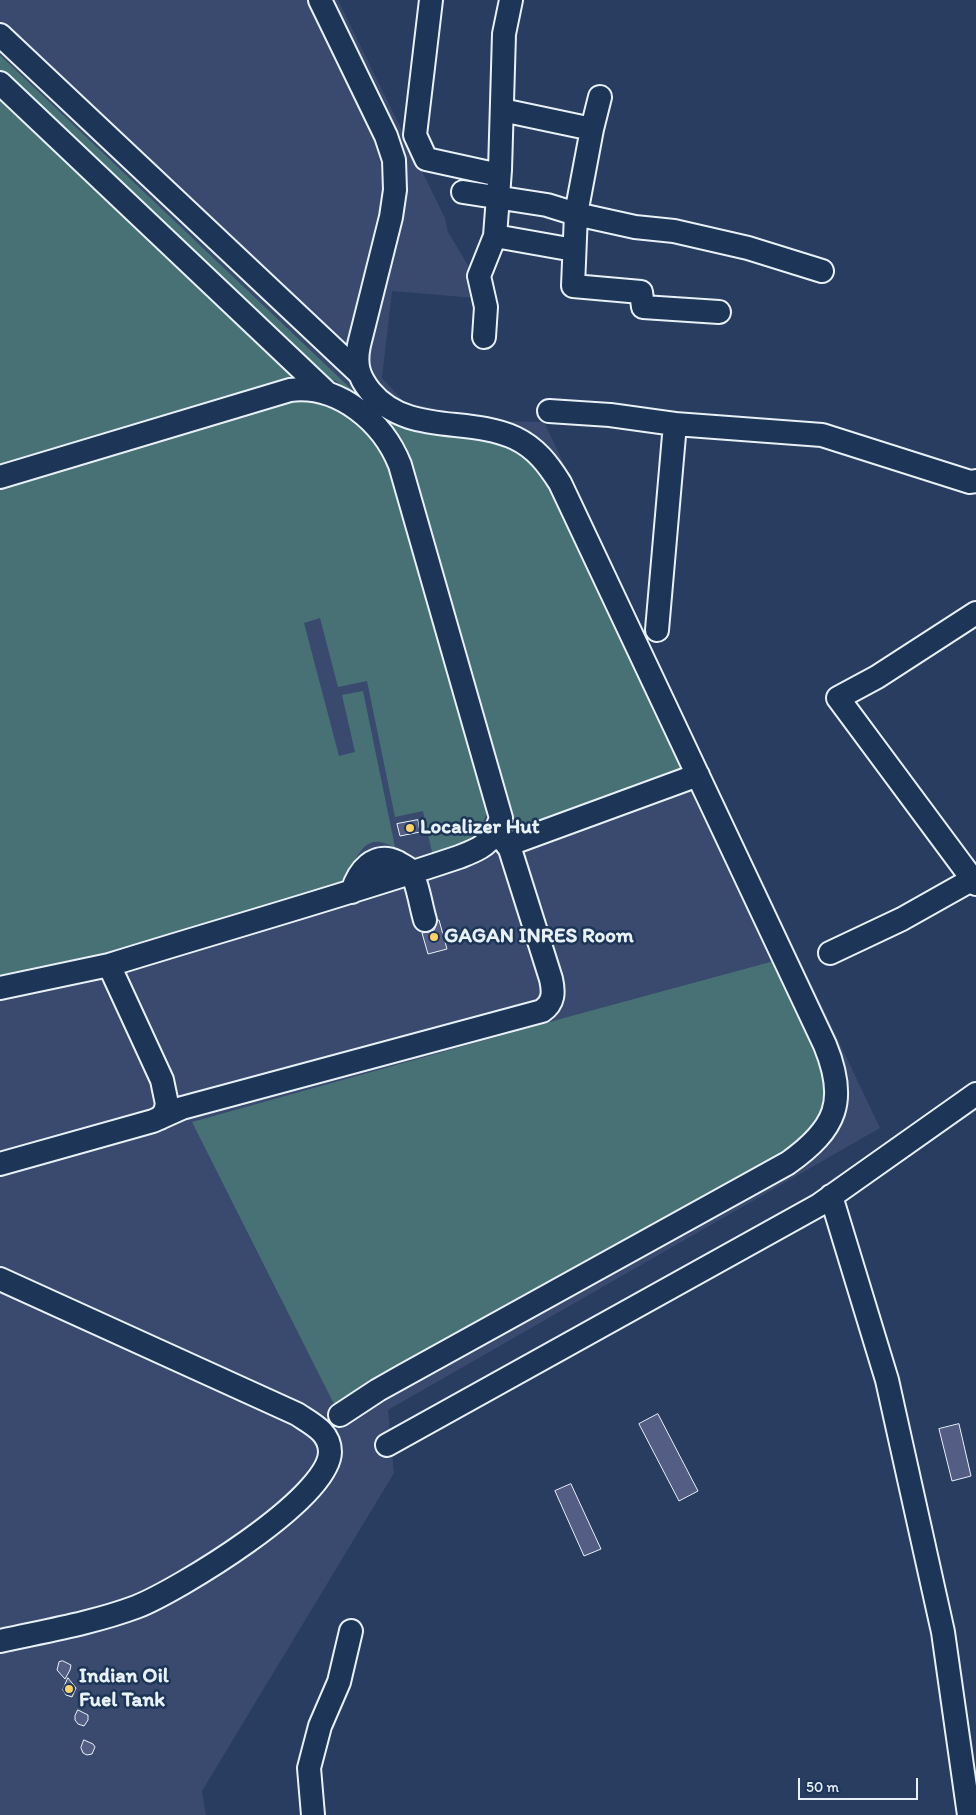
<!DOCTYPE html>
<style>
body{margin:0}
#map{position:relative;width:976px;height:1815px;overflow:hidden;background:#283d60;font-family:Itim,sans-serif}
canvas{display:block}
.scale{position:absolute;left:798px;top:1778px;width:120px;height:22px;box-sizing:border-box;border:2px solid #e8f1f8;border-top:0;padding-left:6px;font-size:15px;line-height:18px;white-space:nowrap;color:#e8f1f8;-webkit-text-stroke:4px #1d3557;paint-order:stroke}
</style>
<div id="map">
<canvas width="976" height="1815"></canvas>
<div class="scale">50 m</div>
</div>
<script>
const ctx = document.querySelector('canvas').getContext('2d');
ctx.lineJoin = 'round';
function fillPath(path, color) { ctx.fillStyle = color; ctx.fill(path, 'evenodd'); }
function strokePath(path, color, width, dash) { ctx.strokeStyle = color; ctx.lineWidth = width; ctx.lineCap = dash ? 'butt' : 'round'; ctx.setLineDash(dash || []); ctx.stroke(path); }
function drawText(font, color, halo, rows, align = 'center') {
  ctx.font = font + ' Itim,sans-serif'; ctx.lineWidth = 5; ctx.setLineDash([]); ctx.textBaseline = 'middle'; ctx.strokeStyle = halo; ctx.fillStyle = color; for (const [text, x, y, turn = 0] of rows) {
    ctx.save(); ctx.translate(x, y); ctx.rotate((+turn || 0) * Math.PI / 180); ctx.textAlign = isNaN(turn) ? turn : align; if (halo) ctx.strokeText(text, 0, 0); ctx.fillText(text, 0, 0); ctx.restore();
  }
}
fillPath(new Path2D(`
 M 0,0 L 338,0 L 445,218 L 448,232 L 480,285 L 475,298 L 392,291 L 382,378 L 404,402 L 494,421 L 544,422 L 880,1128 L 388,1410 L 394,1473 L 202,1791 L 206,1815 L 0,1815 Z`), '#394a6e');
fillPath(new Path2D(`
 M 0,55 L 370,407 L 505,443 L 541,468 L 686,771 L 510,832 L 403,457 L 370,412 L 341,385 L 336,381 L 322,378 L 0,74 Z
 M 0,90 L 302,377 L 0,473 Z
 M 280,398 L 330,401 L 383,442 L 489,808 C 478,839 462,846 433,857 L 423,811 L 395,817 L 367,681 L 338,687 L 320,618 L 304,623 L 339,756 L 355,752 L 342,695 L 363,691 L 395,847 C 391,846 385,843 380,842 C 356,839 354,874 339,885 L 0,983 L 0,482 Z
 M 774,961 L 817,1052 L 824,1071 L 827,1095 L 822,1116 L 810,1135 L 793,1148 L 337,1410 L 192,1122 L 575,1015 Z`), '#487175');
const building = new Path2D(`
 M 418,820 L 420,832 L 400,836 L 397,824 Z
 M 438,920 L 439,920 L 447,949 L 428,954 L 422,933 L 429,932 L 434,930 Z
 M 658,1414 L 698,1491 L 679,1501 L 639,1424 Z
 M 959,1424 L 971,1476 L 952,1481 L 939,1429 Z
 M 571,1484 L 601,1549 L 584,1556 L 555,1491 Z
 M 63,1661 L 71,1665 L 70,1670 L 65,1679 L 57,1670 L 59,1662 Z
 M 68,1678 L 76,1688 L 72,1697 L 66,1695 L 63,1690 Z
 M 78,1710 L 88,1715 L 88,1720 L 84,1726 L 78,1724 L 75,1720 L 75,1716 Z
 M 84,1740 L 93,1744 L 95,1747 L 92,1754 L 87,1755 L 83,1753 L 81,1748 Z`);
fillPath(building, '#545d84');
strokePath(building, '#e8f1f8', 1);
const minor = new Path2D(`
 M 320,0 L 386,136 L 394,160 L 395,190 L 391,217 L 359,345 C 355,364 358,376 370,391 C 407,436 468,416 515,438 C 536,448 548,464 560,483 L 825,1045 C 848,1101 836,1129 788,1163 L 403,1376 L 378,1390 L 340,1415
 M 431,0 L 415,135 L 426,159 L 499,175
 M 0,35 L 358,372
 M 0,83 L 327,393
 M 600,97 L 592,129 L 576,214 L 573,286 L 641,292 L 643,307 L 719,312
 M 502,110 L 592,129
 M 463,192 L 547,205 L 576,214 L 635,227 L 674,231 L 748,248 L 822,271
 M 495,236 L 574,250
 M 484,337 L 486,307 L 479,276 L 495,236 L 500,170 L 504,34 L 511,0
 M 549,411 L 610,415 L 675,424 L 657,630
 M 675,424 L 822,435 L 970,482 L 976,481
 M 0,477 L 290,390 C 339,384 383,422 400,465 L 501,818 L 495,833 L 506,843 L 510,849 L 551,979 C 554,992 554,1003 542,1011 L 182,1108 L 153,1121 L 0,1164
 M 976,613 L 877,677 L 838,698 L 976,884
 M 507,845 L 698,775
 M 352,892 C 358,871 374,851 397,862 C 402,865 410,868 412,874 C 418,885 421,907 425,920
 M 830,953 L 902,919 L 973,879
 M 109,965 C 225,929 343,896 459,857 C 474,851 486,847 495,833
 M 0,988 L 109,965 L 162,1080 L 167,1104 L 165,1112 L 160,1118
 M 831,1196 L 887,1380 L 943,1632 L 969,1815
 M 0,1279 L 297,1414 C 312,1424 330,1432 330,1452 C 329,1499 177,1591 136,1607 C 93,1623 45,1631 0,1641
 M 387,1445 L 819,1205 L 976,1094
 M 313,1815 L 309,1768 L 320,1726 L 339,1682 L 351,1631`);
strokePath(minor, '#e8f1f8', 26);
strokePath(minor, '#1d3557', 22);
for (const [x, y, r, color] of [
 [410,828,5,"#ffd166"],
 [434,937,5,"#ffd166"],
 [69,1689,5,"#ffd166"]
]) { const dot = new Path2D(); dot.arc(x, y, r, 0, 2 * Math.PI); ctx.fillStyle = color; ctx.fill(dot); strokePath(dot, '#1d3557', 2); }
drawText('bold 21px', '#e8f1f8', '#1d3557', [
 ["Localizer Hut",420,828],
 ["GAGAN INRES Room",444,937],
 ["Indian Oil",79,1677],
 ["Fuel Tank",79,1701]
], 'left');
</script>
